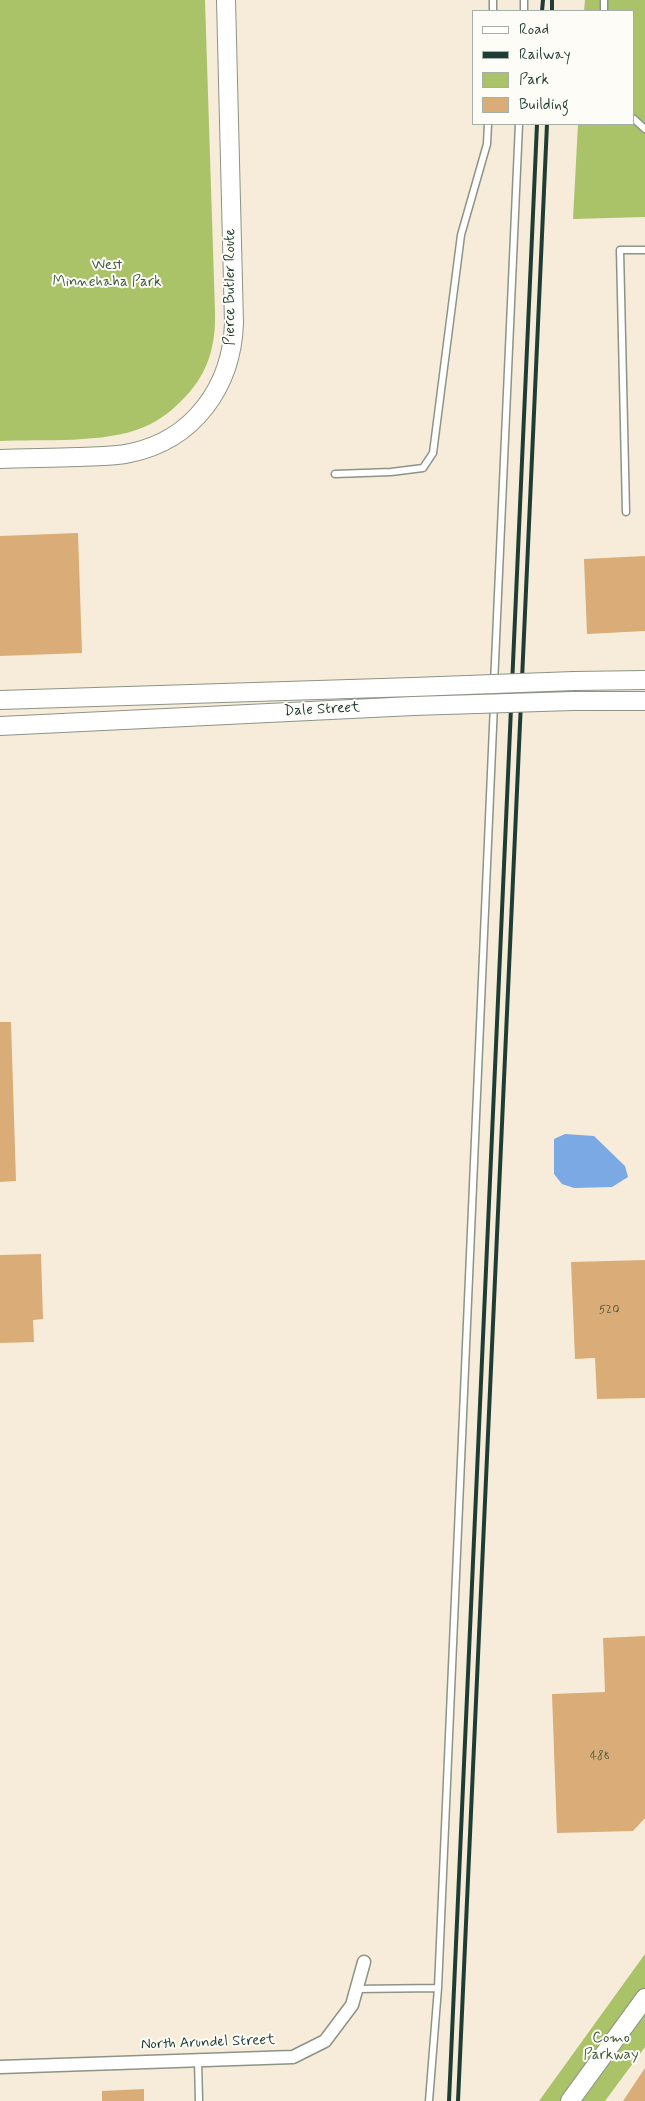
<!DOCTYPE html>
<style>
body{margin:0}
#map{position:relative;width:645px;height:2101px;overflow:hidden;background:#f7ecd9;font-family:Mynerve,sans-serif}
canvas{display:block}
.legend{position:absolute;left:472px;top:10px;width:162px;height:115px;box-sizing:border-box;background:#fdfcf7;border:1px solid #a4b0a9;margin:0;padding:6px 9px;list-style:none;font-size:15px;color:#1f3d34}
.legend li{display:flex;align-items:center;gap:10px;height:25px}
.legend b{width:25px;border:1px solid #a4b0a9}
</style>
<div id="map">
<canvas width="645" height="2101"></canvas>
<ul class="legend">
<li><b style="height:6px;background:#fff"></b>Road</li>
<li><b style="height:6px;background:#1f3d34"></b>Railway</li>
<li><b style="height:14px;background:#aac369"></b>Park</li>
<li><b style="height:14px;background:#d9ac78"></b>Building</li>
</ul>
</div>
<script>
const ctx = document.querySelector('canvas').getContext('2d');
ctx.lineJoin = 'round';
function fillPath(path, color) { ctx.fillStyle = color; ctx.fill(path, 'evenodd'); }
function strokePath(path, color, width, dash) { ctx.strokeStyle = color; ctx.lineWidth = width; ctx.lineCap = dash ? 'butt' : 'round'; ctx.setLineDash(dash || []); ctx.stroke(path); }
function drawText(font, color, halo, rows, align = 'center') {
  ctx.font = font + ' Mynerve,sans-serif'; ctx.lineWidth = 4; ctx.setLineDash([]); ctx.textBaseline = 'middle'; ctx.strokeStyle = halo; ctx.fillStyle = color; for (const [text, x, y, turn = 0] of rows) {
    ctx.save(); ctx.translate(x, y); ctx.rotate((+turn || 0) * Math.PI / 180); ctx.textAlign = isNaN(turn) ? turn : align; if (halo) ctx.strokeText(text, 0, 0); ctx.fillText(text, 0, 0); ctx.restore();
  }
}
fillPath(new Path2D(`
 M 0,0 L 205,0 L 215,312 C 216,343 209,372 186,396 C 174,409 161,420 144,427 C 104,444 43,439 0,441 Z
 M 585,0 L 645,0 L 645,217 L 573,219 L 578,124 L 634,124 L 634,11 L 584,11 Z
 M 645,1954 L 645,2047 L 605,2101 L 539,2101 Z`), '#aac369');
fillPath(new Path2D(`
 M 565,1134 L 594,1136 L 625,1166 L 628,1177 L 612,1187 L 574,1188 L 562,1184 L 554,1174 L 554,1139 Z`), '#7ba9e4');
fillPath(new Path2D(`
 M 78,533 L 82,653 L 0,656 L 0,536 Z
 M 645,556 L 645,631 L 587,634 L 584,559 Z
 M 0,1022 L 11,1022 L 16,1181 L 0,1182 Z
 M 41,1254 L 43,1319 L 33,1320 L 34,1342 L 0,1343 L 0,1255 Z
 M 645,1260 L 645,1398 L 597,1399 L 595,1358 L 575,1359 L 571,1262 Z
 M 645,1636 L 645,1818 L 633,1831 L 557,1833 L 552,1694 L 605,1692 L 603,1638 Z
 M 645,2068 L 645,2101 L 623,2101 Z
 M 144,2089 L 144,2101 L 102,2101 L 102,2091 Z`), '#d9ac78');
const lane = new Path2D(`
 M 493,0 L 493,11
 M 524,11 L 524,0
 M 604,11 L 604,0
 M 634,119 L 645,129
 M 335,474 L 391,472 L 423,468 L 433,453 L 461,235 L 487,144 L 488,124
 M 626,512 L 620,250 L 645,250
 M 494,684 L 519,124
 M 356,1989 L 438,1988
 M 198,2060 L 199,2101
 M 429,2101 L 438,1988 L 494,704`);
const street = new Path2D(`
 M 0,2067 L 293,2057 L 325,2041 L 352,2005 L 364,1962`);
const secondary = new Path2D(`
 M 0,459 C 26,458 51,458 77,457 C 94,456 113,457 130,453 C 194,440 232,386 234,323 L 226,0
 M 574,681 L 645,680
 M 0,700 L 413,687
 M 573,701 L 645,701
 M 0,726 L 413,706
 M 570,2101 L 645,1998`);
strokePath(lane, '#8b9486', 9);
strokePath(street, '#8b9486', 15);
strokePath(secondary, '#8b9486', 20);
strokePath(lane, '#fff', 6);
strokePath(street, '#fff', 12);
strokePath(secondary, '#fff', 18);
strokePath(new Path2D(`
 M 542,11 L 543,0
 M 552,11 L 552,0
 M 449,2101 L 537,124
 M 458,2101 L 547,124`), '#1f3d34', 4);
const secondaryBridge = new Path2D(`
 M 413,687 L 574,681
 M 413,706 L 573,701`);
strokePath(secondaryBridge, '#8b9486', 20, []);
strokePath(secondaryBridge, '#fff', 18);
drawText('12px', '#4e5945', null, [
 ["520",609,1310],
 ["488",600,1756]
]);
drawText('15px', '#425e41', '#fdfcf7', [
 ["West",107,266],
 ["Minnehaha Park",107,283],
 ["Como",611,2039],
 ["Parkway",611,2056]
]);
drawText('15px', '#1f3d34', '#fdfcf7', [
 ["Pierce Butler Route",231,287,-90],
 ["Dale Street",322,710,-3],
 ["North Arundel Street",208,2043,-2]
]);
</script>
